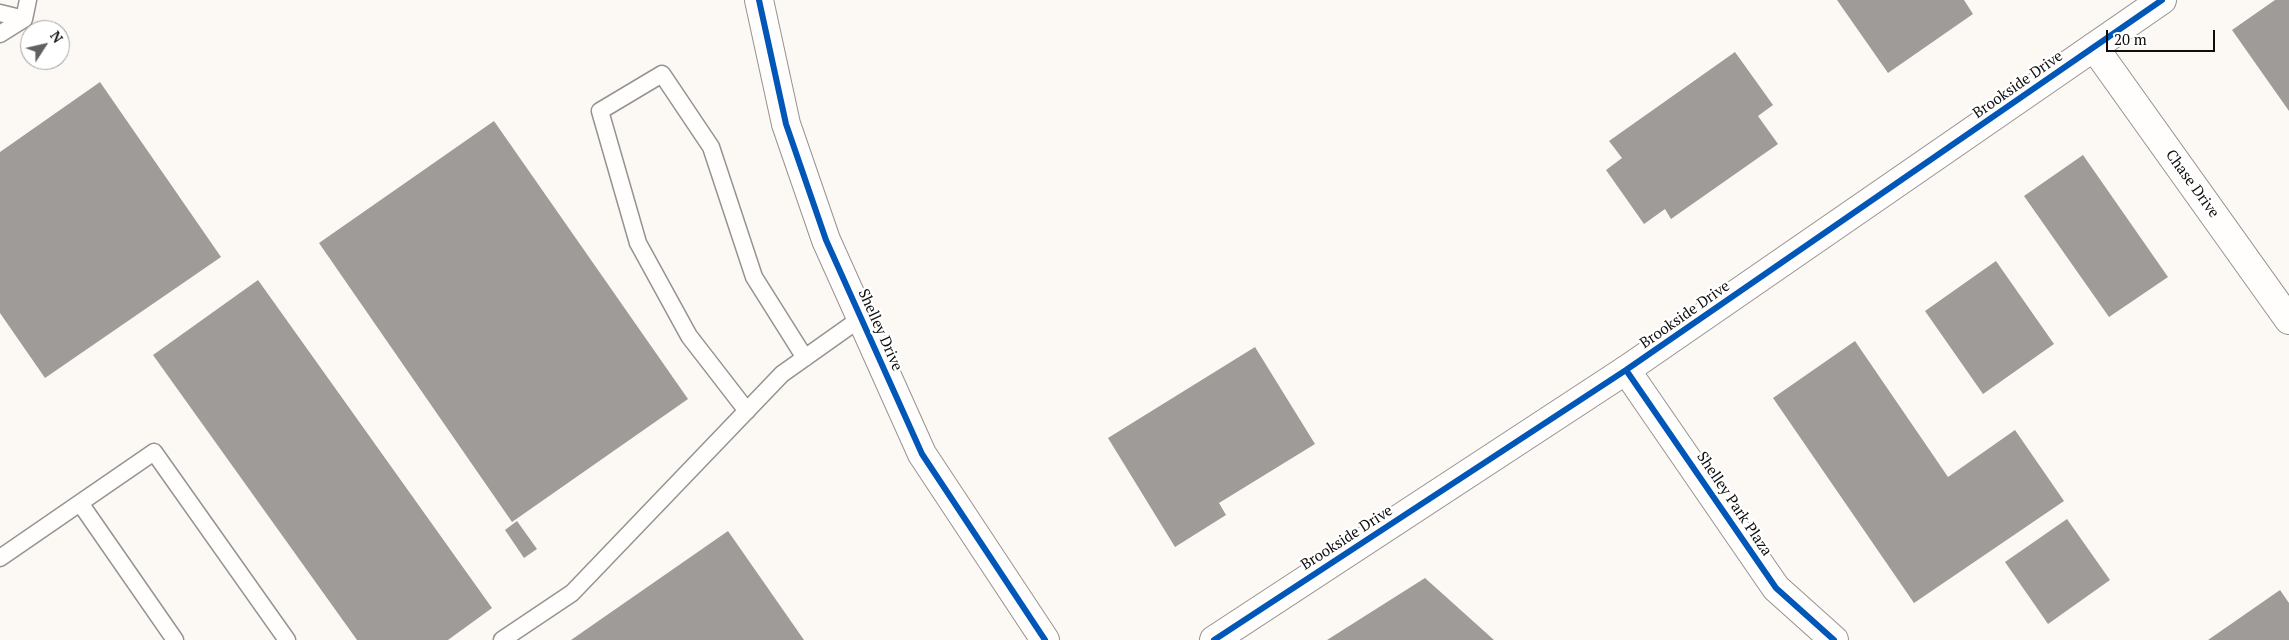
<!DOCTYPE html>
<style>
body{margin:0}
#map{position:relative;width:2289px;height:640px;overflow:hidden;background:#fcf8f4;font-family:"PT Serif",serif}
canvas{display:block}
.north{position:absolute;left:20px;top:20px;width:50px;height:50px;box-sizing:border-box;background:#fff;border:1px solid #9f9f9f;border-radius:50%;rotate:55deg;font-size:14px;font-weight:700;line-height:20px;text-align:center;color:#0e0e0e}
.north::after{content:'';display:block;margin:auto;width:18px;height:22px;background:#61605e;clip-path:polygon(50% 0,100% 100%,50% 72%,0 100%)}
.scale{position:absolute;left:2106px;top:30px;width:109px;height:22px;box-sizing:border-box;border:2px solid #0e0e0e;border-top:0;padding-left:6px;font-size:15px;line-height:18px;white-space:nowrap;color:#0e0e0e;-webkit-text-stroke:4px #fff;paint-order:stroke}
</style>
<div id="map">
<canvas width="2289" height="640"></canvas>
<div class="north">N</div>
<div class="scale">20 m</div>
</div>
<script>
const ctx = document.querySelector('canvas').getContext('2d');
ctx.lineJoin = 'round';
function fillPath(path, color) { ctx.fillStyle = color; ctx.fill(path, 'evenodd'); }
function strokePath(path, color, width, dash) { ctx.strokeStyle = color; ctx.lineWidth = width; ctx.lineCap = dash ? 'butt' : 'round'; ctx.setLineDash(dash || []); ctx.stroke(path); }
function drawText(font, color, halo, rows, align = 'center') {
  ctx.font = font + ' "PT Serif",serif'; ctx.lineWidth = 5; ctx.setLineDash([]); ctx.textBaseline = 'middle'; ctx.strokeStyle = halo; ctx.fillStyle = color; for (const [text, x, y, turn = 0] of rows) {
    ctx.save(); ctx.translate(x, y); ctx.rotate((+turn || 0) * Math.PI / 180); ctx.textAlign = isNaN(turn) ? turn : align; if (halo) ctx.strokeText(text, 0, 0); ctx.fillText(text, 0, 0); ctx.restore();
  }
}
fillPath(new Path2D(`
 M 1837,0 L 1964,0 L 1973,14 L 1888,73 Z
 M 2275,0 L 2289,0 L 2289,111 L 2232,30 Z
 M 1735,52 L 1773,105 L 1758,116 L 1778,144 L 1671,219 L 1665,209 L 1644,224 L 1606,170 L 1622,158 L 1609,141 Z
 M 100,82 L 221,257 L 45,378 L 0,313 L 0,152 Z
 M 494,121 L 688,399 L 512,522 L 319,243 Z
 M 2083,155 L 2168,277 L 2109,317 L 2024,196 Z
 M 1996,261 L 2054,344 L 1983,394 L 1925,311 Z
 M 258,280 L 492,608 L 448,640 L 357,640 L 153,355 Z
 M 1855,341 L 1948,477 L 2015,430 L 2064,501 L 1914,603 L 1773,398 Z
 M 1255,347 L 1315,444 L 1219,503 L 1226,515 L 1175,547 L 1108,438 Z
 M 2067,519 L 2110,580 L 2048,624 L 2005,562 Z
 M 517,521 L 537,549 L 524,558 L 505,530 Z
 M 728,531 L 804,640 L 571,640 Z
 M 1425,578 L 1494,640 L 1327,640 Z
 M 2280,590 L 2289,603 L 2289,640 L 2208,640 Z`), '#9f9b99');
const service = new Path2D(`
 M 0,13 L 24,19
 M 0,34 L 24,19 L 28,0
 M 747,411 L 689,336 L 638,243 L 600,111 L 662,74 L 711,147 L 754,277 L 805,358
 M 80,503 L 175,640
 M 0,558 L 154,452 L 287,640
 M 502,640 L 572,593 L 782,374 L 861,318`);
const minor = new Path2D(`
 M 759,0 L 786,124 L 826,240 L 861,318 L 922,454 L 1045,640
 M 2094,47 L 2289,320
 M 1626,370 L 1776,588 L 1834,640`);
const tertiary = new Path2D(`
 M 1214,640 L 1626,370 L 2162,0`);
strokePath(service, '#959392', 19);
strokePath(minor, '#959392', 30);
strokePath(tertiary, '#959392', 30);
strokePath(service, '#fffefd', 16);
strokePath(minor, '#fffefd', 28);
strokePath(tertiary, '#fffefd', 28);
strokePath(new Path2D(`
 M 759,0 L 786,124 L 826,240 L 861,318 L 922,454 L 1045,640
 M 1626,370 L 1776,588 L 1834,640
 M 1214,640 L 1626,370 L 2162,0`), '#0057b8', 6);
drawText('15px', '#0e0e0e', '#fff', [
 ["Brookside Drive",2018,85,-35],
 ["Chase Drive",2192,184,54],
 ["Brookside Drive",1685,315,-35],
 ["Shelley Drive",880,330,66],
 ["Shelley Park Plaza",1734,504,56],
 ["Brookside Drive",1347,538,-33]
]);
</script>
